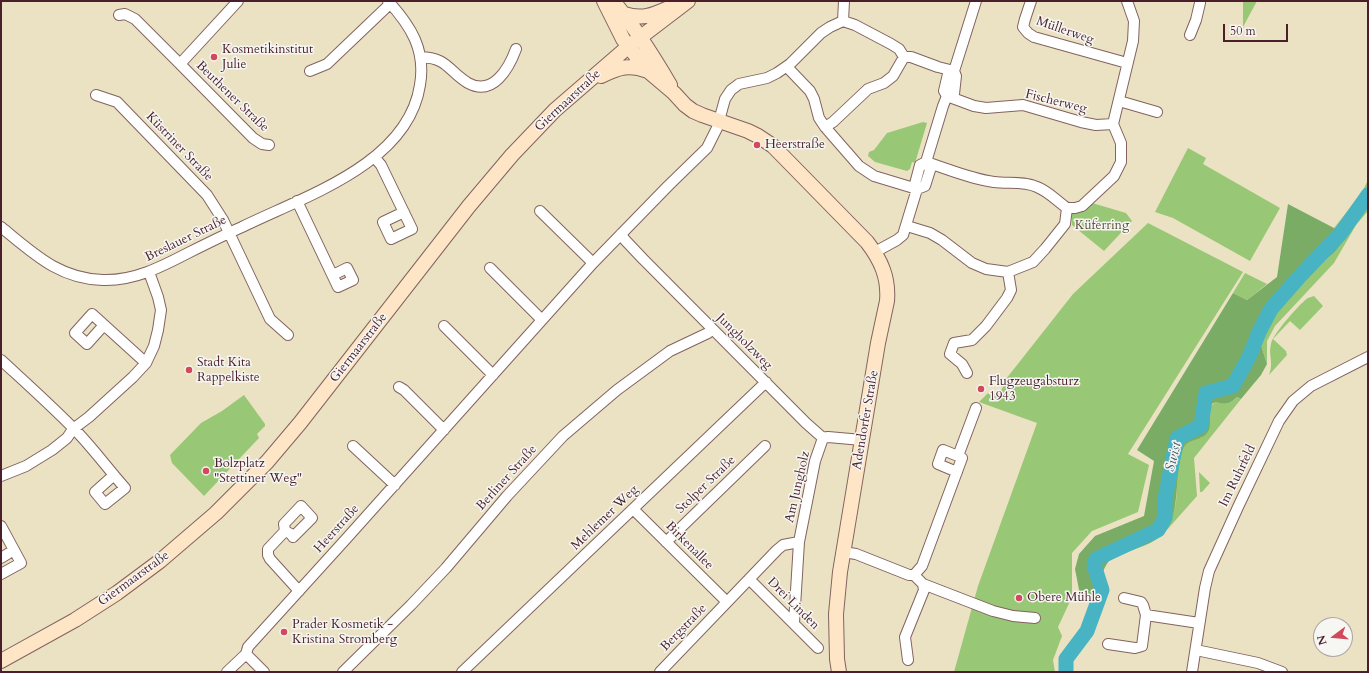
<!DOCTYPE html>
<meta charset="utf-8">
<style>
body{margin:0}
#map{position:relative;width:1369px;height:673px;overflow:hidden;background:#ebe2c3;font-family:Cardo,serif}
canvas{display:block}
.frame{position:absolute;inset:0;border:2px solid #4a1f2b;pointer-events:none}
.north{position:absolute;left:1313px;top:617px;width:40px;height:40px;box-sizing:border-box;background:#f6f6f2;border:1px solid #b1a0a2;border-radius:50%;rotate:254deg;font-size:11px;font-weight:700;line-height:16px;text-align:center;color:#4a1f2b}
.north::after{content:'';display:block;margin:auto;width:14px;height:18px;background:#d1495b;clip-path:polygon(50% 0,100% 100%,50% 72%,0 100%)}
.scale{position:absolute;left:1223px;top:24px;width:65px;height:18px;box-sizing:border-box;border:2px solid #4a1f2b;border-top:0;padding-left:5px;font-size:12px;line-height:14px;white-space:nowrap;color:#4a1f2b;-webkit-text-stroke:3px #f6f6f2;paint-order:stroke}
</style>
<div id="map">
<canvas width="1369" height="673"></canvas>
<div class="frame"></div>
<div class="north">N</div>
<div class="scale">50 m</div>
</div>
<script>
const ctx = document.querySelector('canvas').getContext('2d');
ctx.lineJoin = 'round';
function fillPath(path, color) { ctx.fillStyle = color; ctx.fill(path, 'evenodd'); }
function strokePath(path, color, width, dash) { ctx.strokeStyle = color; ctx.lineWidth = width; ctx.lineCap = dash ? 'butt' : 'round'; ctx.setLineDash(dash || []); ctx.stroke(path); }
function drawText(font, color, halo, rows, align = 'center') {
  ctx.font = font + ' Cardo,serif'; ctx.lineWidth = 3; ctx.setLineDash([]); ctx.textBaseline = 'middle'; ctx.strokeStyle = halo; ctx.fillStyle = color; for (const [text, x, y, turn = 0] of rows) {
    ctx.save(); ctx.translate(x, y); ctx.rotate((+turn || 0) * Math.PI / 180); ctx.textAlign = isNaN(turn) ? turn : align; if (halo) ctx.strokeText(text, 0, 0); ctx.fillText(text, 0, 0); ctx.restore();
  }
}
fillPath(new Path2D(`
 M 1243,1 L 1257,1 L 1243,27 Z
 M 923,122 L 927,123 L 915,163 L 912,162 L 910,169 L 907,171 L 875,162 L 868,156 L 869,152 L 874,150 L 887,133 Z
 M 1188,148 L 1206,158 L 1203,164 L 1280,208 L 1250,261 L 1173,218 L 1155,212 Z
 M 1368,180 L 1368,211 L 1356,225 L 1334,263 L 1275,326 L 1267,341 L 1267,364 L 1260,342 L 1271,321 L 1278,311 L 1318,266 L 1334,253 L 1352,231 L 1334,228 L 1361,194 Z
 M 1092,203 L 1126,213 L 1132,221 L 1104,251 L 1072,225 L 1072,213 L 1083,211 Z
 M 1148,223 L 1243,272 L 1128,454 L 1149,465 L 1138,512 L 1092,531 L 1072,553 L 1072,597 L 1058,627 L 1062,636 L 1053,660 L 1055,672 L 954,672 L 978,586 L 1037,423 L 979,402 L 988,393 L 994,394 L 1001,391 L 1006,379 L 1073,294 Z
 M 1245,273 L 1267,284 L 1247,300 L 1233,293 Z
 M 1314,296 L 1323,306 L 1300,330 L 1290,321 L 1273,339 L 1286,351 L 1287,355 L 1269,375 C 1274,362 1268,355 1271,344 C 1272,335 1301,302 1308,298 C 1310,297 1312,297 1314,296 Z
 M 244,395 L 265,424 L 265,426 L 257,434 L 259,438 L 204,496 L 172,463 L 170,455 L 201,423 L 222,411 Z
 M 1237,397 L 1241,399 L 1194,458 L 1197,496 L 1166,531 C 1170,523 1173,516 1175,507 C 1179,489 1175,466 1183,448 C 1187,441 1194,439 1202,437 C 1204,431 1208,424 1210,417 C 1211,413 1208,408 1212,405 C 1218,398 1226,410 1237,397 Z
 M 1199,472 L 1210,483 L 1202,492 L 1200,492 Z`), '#98c775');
fillPath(new Path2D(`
 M 1288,204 L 1334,228 L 1352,231 L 1334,253 L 1318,266 L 1278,311 L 1271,321 L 1260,342 L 1267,364 L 1261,375 L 1241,399 L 1237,397 C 1225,410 1219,399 1212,404 C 1206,410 1214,425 1207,433 C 1201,441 1188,438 1183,449 C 1174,472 1181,514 1165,532 C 1154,544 1137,548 1122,554 C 1118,556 1112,558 1109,561 C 1107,563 1104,569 1103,572 C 1101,577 1104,584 1104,590 C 1104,594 1102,598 1100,602 L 1081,600 L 1075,569 L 1079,554 L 1095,536 L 1144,516 L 1154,461 L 1137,450 L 1233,293 L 1247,300 L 1277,277 Z`), '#7aac66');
strokePath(new Path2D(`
 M 1066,672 L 1066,659 L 1087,631 L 1102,590 L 1094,565 L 1096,559 L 1158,530 L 1165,518 L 1165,499 L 1177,438 L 1201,426 L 1206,393 L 1233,386 L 1250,355 L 1259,332 L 1271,309 L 1300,276 L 1341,233 L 1368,195`), '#47b3c3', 15);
const street = new Path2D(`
 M 1031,1 L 1025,19 L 1023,27 L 1028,33 L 1034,37 L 1127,63
 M 119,15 L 125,14 L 135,19 L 180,64 L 238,1
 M 843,21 L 855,25 L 891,44 L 899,49 L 904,57 L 911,57 L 938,67 L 954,71
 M 843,21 L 844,1
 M 1190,35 L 1196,20 L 1200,3 L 1200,1
 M 421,57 C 448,58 448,71 468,83 C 493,97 509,68 516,49
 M 180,64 L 253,138 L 262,144 L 269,145
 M 787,67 L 810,91 L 814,99 L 819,118 L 825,127 L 859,166 L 874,176 L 917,189
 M 310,71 L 327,64 L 391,3
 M 96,95 L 117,102 L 207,195 L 223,220 L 270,319 L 288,335
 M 947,96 L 974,106 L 986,108 L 1023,105 L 1081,122 L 1096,125 L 1113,124
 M 947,96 L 944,91 L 948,74 L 954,71
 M 1119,101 L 1157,112
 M 825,127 L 833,122 L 868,89 L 884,83 L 893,76 L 904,57
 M 375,158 L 381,165 L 412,229 L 391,239 L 383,222 L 404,212
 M 926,162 C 948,169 971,179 994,182 C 1008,184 1024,181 1037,187 C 1048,191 1057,201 1067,208
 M 917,189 L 925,186 L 930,170 L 926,162 L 943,106 L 947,96 L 954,94 L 956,76 L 954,71 L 976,1
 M 297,201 L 338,287 L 353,280 L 347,268 L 333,275
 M 1067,208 L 1075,208 L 1082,206 L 1114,176 L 1121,162 L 1121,143 L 1113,124 L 1133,41 L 1134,21 L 1127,1
 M 540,211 L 593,263
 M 907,226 L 930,233 L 942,240 L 972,263 L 986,269 L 1008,272 L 1033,262 L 1045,249 L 1065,224 L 1067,208
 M 1,227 C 33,253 59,279 103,280 C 134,281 161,267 188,253 C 206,244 224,235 242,227 C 305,196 408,164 420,85 C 426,50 411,26 388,1
 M 621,234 L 625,240 L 643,259 L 806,423 L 823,438
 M 875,252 L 897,240 L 903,235 L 917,189 L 915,184 L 920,165 L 926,162
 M 490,268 L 542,320
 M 104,325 L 87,344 L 75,333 L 92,314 L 146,363
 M 444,326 L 493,375
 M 1,360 C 27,384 54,408 79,434 C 95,451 109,470 125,488 L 105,504 L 95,492 L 114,475
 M 967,373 L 962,364 L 950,354 L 954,343 L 972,340 L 986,326 L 1007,298 L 1011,290 L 1008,272
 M 399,387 L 404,390 L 444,430
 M 823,438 L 828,437 L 862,440
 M 353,446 L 395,485
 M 957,472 L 938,464 L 943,450 L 958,456
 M 1,476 L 26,466 L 52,450 L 67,438 L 73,429 L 89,417 L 133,377 L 146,363 L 154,346 L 158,330 L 161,310 L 158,297 L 149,272
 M 633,509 L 727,602
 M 1,526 L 21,563 L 1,574
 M 285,531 L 291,534 L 293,537 L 312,518 L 301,506 L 284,524 L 285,531 L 268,549 L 268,555 L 270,559 L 299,591
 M 666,542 L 765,446
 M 843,552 L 856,554 L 909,575 L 914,575 L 923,584 L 993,611 L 1013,616 L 1035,618
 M 1,558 L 14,550
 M 914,575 L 922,566 L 962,458 L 958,456 L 976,408
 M 749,579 L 818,648
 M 1124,598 L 1141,602 L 1143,605 L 1146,615
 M 794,623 L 799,542 L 815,461 L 823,438
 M 1108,644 L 1135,648 L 1142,646 L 1146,615 L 1199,623
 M 1196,650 L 1258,663 L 1282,672
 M 246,654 L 264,672
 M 908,660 L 905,637 L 924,590 L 923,584
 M 227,672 L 246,654 L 248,647 L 346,539 L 593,263 L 668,186 L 707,148 L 717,128 L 725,99 L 731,90 L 739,84 L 767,78 L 777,73 L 790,64 L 821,33 L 830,27 L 843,21
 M 343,672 L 411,605 L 446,568 L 507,496 L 563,436 L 617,390 L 670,351 L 708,333 L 712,329
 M 462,672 L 766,382
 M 660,672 L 777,550 L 783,545 L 799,542
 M 1192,672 L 1205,588 L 1209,571 L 1238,507 L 1279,421 L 1293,401 L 1311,386 L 1368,357`);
const secondary = new Path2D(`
 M 604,1 L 623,39 L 639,60 L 648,71 L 674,93 L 685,105 L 693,111 L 702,115 L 748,131 L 758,136 L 773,146 L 867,242 C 881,260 889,278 887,301 L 878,343 L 840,572 L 836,614 L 837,659 L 839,672
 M 613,1 C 635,27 653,56 670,85
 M 624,14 C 643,20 653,15 671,7
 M 601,76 C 619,67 629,64 648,71
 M 1,661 L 75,620 L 117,593 L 160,561 L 216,513 L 267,462 L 300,423 L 469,206 L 512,155 L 555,110 L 629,46 L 688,1`);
strokePath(street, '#826360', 12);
strokePath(secondary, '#826360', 16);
strokePath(street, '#fff', 10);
strokePath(secondary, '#fde5c5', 14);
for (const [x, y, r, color] of [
 [214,57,4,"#d1495b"],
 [757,145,4,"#d1495b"],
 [189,370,4,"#d1495b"],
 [981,389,4,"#d1495b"],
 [206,471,4,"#d1495b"],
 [1019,598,4,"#d1495b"],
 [284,632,4,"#d1495b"]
]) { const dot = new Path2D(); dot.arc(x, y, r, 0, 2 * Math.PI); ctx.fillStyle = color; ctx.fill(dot); strokePath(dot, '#f6f6f2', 1.5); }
drawText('13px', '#4a1f2b', '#f6f6f2', [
 ["Müllerweg",1065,31,19],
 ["Beuthener Straße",232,97,44],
 ["Giermaarstraße",568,101,-43],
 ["Fischerweg",1056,102,14],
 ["Küstriner Straße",179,147,46],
 ["Breslauer Straße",186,239,-26],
 ["Jungholzweg",744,342,45],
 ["Giermaarstraße",359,348,-52],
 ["Adendorfer Straße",866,420,-80],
 ["Im Ruhrfeld",1238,476,-64],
 ["Berliner Straße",507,478,-48],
 ["Stolper Straße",706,485,-44],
 ["Am Jungholz",798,487,-77],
 ["Mehlemer Weg",605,518,-44],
 ["Heerstraße",337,529,-48],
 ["Birkenallee",689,546,45],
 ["Giermaarstraße",134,579,-36],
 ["Drei Linden",793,604,45],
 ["Bergstraße",684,628,-46]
]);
drawText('13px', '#4a1f2b', '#f6f6f2', [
 ["Kosmetikinstitut",222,50],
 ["Julie",222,65],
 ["Heerstraße",765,145],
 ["Stadt Kita",197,363],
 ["Rappelkiste",197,378],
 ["Flugzeugabsturz",989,382],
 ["1943",989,397],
 ["Bolzplatz",214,464],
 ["\"Stettiner Weg\"",214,479],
 ["Obere Mühle",1027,598],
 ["Prader Kosmetik -",292,625],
 ["Kristina Stromberg",292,640]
], 'left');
drawText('13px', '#615141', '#f6f6f2', [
 ["Küferring",1102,226]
]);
drawText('italic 14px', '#495a68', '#f6f6f2', [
 ["Swist",1174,457,-76]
]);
</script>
